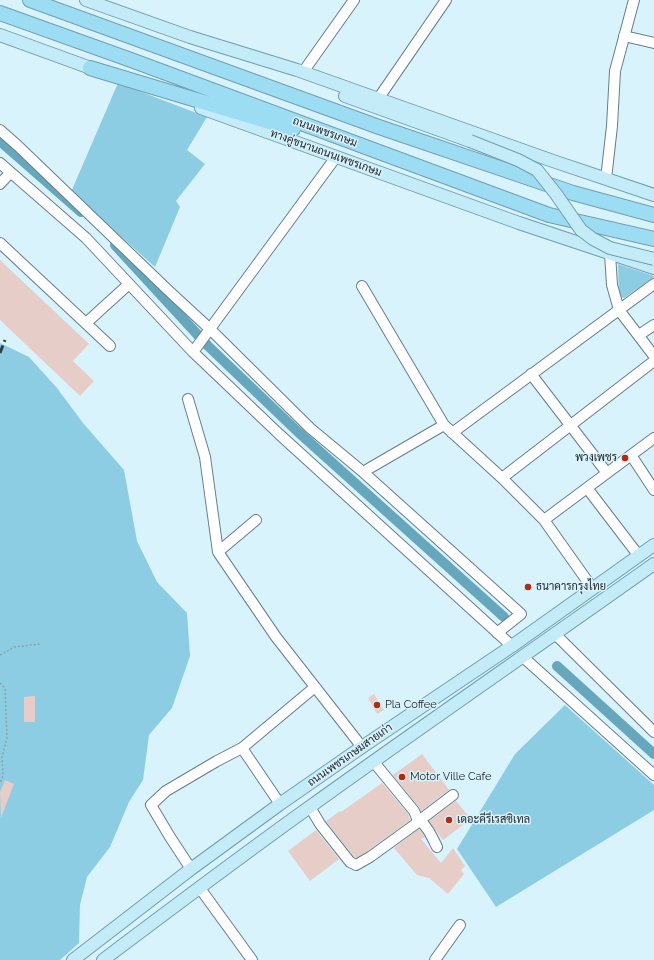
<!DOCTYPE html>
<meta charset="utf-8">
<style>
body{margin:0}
canvas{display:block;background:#d9f3fc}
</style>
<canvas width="654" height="960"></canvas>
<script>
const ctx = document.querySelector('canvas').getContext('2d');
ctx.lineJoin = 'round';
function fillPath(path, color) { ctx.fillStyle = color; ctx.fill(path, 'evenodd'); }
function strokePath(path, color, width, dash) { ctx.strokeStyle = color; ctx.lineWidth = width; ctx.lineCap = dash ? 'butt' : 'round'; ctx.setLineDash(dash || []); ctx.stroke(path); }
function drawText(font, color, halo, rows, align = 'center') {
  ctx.font = font + ' Raleway,Sarabun,sans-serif'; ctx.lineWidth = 3; ctx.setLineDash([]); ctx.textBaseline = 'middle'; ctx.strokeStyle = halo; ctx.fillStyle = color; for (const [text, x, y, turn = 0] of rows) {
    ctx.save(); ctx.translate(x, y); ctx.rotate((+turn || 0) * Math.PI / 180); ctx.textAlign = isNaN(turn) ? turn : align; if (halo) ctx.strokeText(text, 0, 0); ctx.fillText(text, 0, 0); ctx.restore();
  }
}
fillPath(new Path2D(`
 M 118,83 L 207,117 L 187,150 L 205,164 L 176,201 L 180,207 L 155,267 L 71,192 Z
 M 618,264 L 654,276 L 654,277 L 624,298 L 619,296 Z
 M 0,343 L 29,357 L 57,388 L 83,423 L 124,470 L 137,541 L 157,582 L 187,613 L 190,656 L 172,708 L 149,735 L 143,780 L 129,802 L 110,847 L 87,877 L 80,905 L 79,943 L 60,960 L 0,960 Z
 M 565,705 L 654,785 L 654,810 L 496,907 L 457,849 L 515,754 Z`), '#8dcde3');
strokePath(new Path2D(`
 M 0,141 L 81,212
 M 115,245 L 208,346 L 297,431 L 504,617
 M 557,666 L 654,754`), '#67a7bd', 10);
fillPath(new Path2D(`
 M 0,260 L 89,344 L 73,361 L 94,381 L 80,396 L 0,320 Z
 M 374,694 L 384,710 L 377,714 L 368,698 Z
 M 35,696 L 35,722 L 24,722 L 24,697 Z
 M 422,754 L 449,790 L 421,811 L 419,807 L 393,775 Z
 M 5,780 L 14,784 L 1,818 L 0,792 Z
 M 382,783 L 408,814 L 410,820 L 366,852 L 356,858 L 354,857 L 326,821 L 340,811 L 341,812 Z
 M 456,801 L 471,819 L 443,840 L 429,821 Z
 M 419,829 L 425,837 L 421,839 L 441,863 L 453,848 L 465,866 L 461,870 L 464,874 L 448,894 L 429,878 L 417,875 L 394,848 Z
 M 316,830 L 339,859 L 310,881 L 288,851 Z`), '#e6cdc7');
const minor = new Path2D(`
 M 624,36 L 654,43
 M 303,72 L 354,0
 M 378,99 L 446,0
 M 0,130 L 17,145 L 170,292 L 210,329 L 310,428 L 363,472 L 521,614 L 497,633
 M 0,163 L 86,238 L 193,352 L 279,434 L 512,646
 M 606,179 L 612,126 L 615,71 L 634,0
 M 0,184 L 10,173
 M 0,243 L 110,346
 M 610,254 L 612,285 L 619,310 L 654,356
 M 362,286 L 444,425
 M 86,323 L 129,284
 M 639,335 L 654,325
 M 193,352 L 336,157
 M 531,374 L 607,473
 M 188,399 L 205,457 L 218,552 L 276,637 L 362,747
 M 452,433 L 654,284
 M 631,455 L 654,490
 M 363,472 L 444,425 L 502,478 L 544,520 L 593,589
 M 502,478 L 654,361
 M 587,488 L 639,556
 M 544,520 L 654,438
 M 218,552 L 256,520
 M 555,634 L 654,732
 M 523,657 L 654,775
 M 242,748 L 280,804
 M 310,807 L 320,824 L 350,862 L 356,865 L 370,857 L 417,823 L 417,818 L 414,811 L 373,761
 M 417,818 C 427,825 432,837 437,847
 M 420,820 L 453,795
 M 191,869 L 170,837 L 151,805 L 166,791 L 217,761 L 242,748 L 315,687
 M 199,887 L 252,960
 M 435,960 L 460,925`);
const major = new Path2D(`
 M 86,0 L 190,37 L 297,70 L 553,161 L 654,195
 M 0,35 L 99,71
 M 345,96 L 470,141
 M 201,108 L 519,223 L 654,268
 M 73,960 L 191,869 L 280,804 L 362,747 L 512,646 L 654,545
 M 103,960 C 172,908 241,856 311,806 C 425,724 540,645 654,564`);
const highway = new Path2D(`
 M 30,0 L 379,127 L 573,193 L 654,215
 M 0,13 L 131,60 L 549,215 L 654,239
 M 90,68 L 293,129`);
strokePath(minor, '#677e87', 12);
strokePath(major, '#719eae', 14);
strokePath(highway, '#719eae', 16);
strokePath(new Path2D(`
 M 0,655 L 14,647 L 41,644
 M 0,683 L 5,688 L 7,738 L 2,757 L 3,776 L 0,783`), '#8fa2a9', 1.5, [2, 2]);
strokePath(minor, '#fff', 10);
strokePath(major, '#c4ebf8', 12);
strokePath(highway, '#9cddf4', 14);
strokePath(new Path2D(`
 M 0,353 L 5,340`), '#333e43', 3, [8, 4]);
const majorBridge = new Path2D(`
 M 470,141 L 518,160 L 537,170 L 556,194 L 581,230 L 593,239 L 610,248 L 654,259`);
strokePath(majorBridge, '#719eae', 14, []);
strokePath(majorBridge, '#c4ebf8', 12);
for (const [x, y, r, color] of [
 [625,458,4,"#b52812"],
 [528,587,4,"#b52812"],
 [377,705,4,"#b52812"],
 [402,777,4,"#b52812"],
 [449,820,4,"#b52812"]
]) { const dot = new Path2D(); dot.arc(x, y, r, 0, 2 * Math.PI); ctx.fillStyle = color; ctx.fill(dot); strokePath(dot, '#d9f3fc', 1.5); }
drawText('11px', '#20292d', '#d9f3fc', [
 ["ถนนเพชรเกษม",325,132,20],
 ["ทางคู่ขนานถนนเพชรเกษม",326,153,20],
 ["ถนนเพชรเกษมสายเก่า",350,755,-35]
]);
drawText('11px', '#20292d', '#d9f3fc', [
 ["พวงเพชร",617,458,"right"],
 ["ธนาคารกรุงไทย",536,587],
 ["Pla Coffee",385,705],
 ["Motor Ville Cafe",410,777],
 ["เดอะคีรีเรสซิเทล",457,820]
], 'left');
</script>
